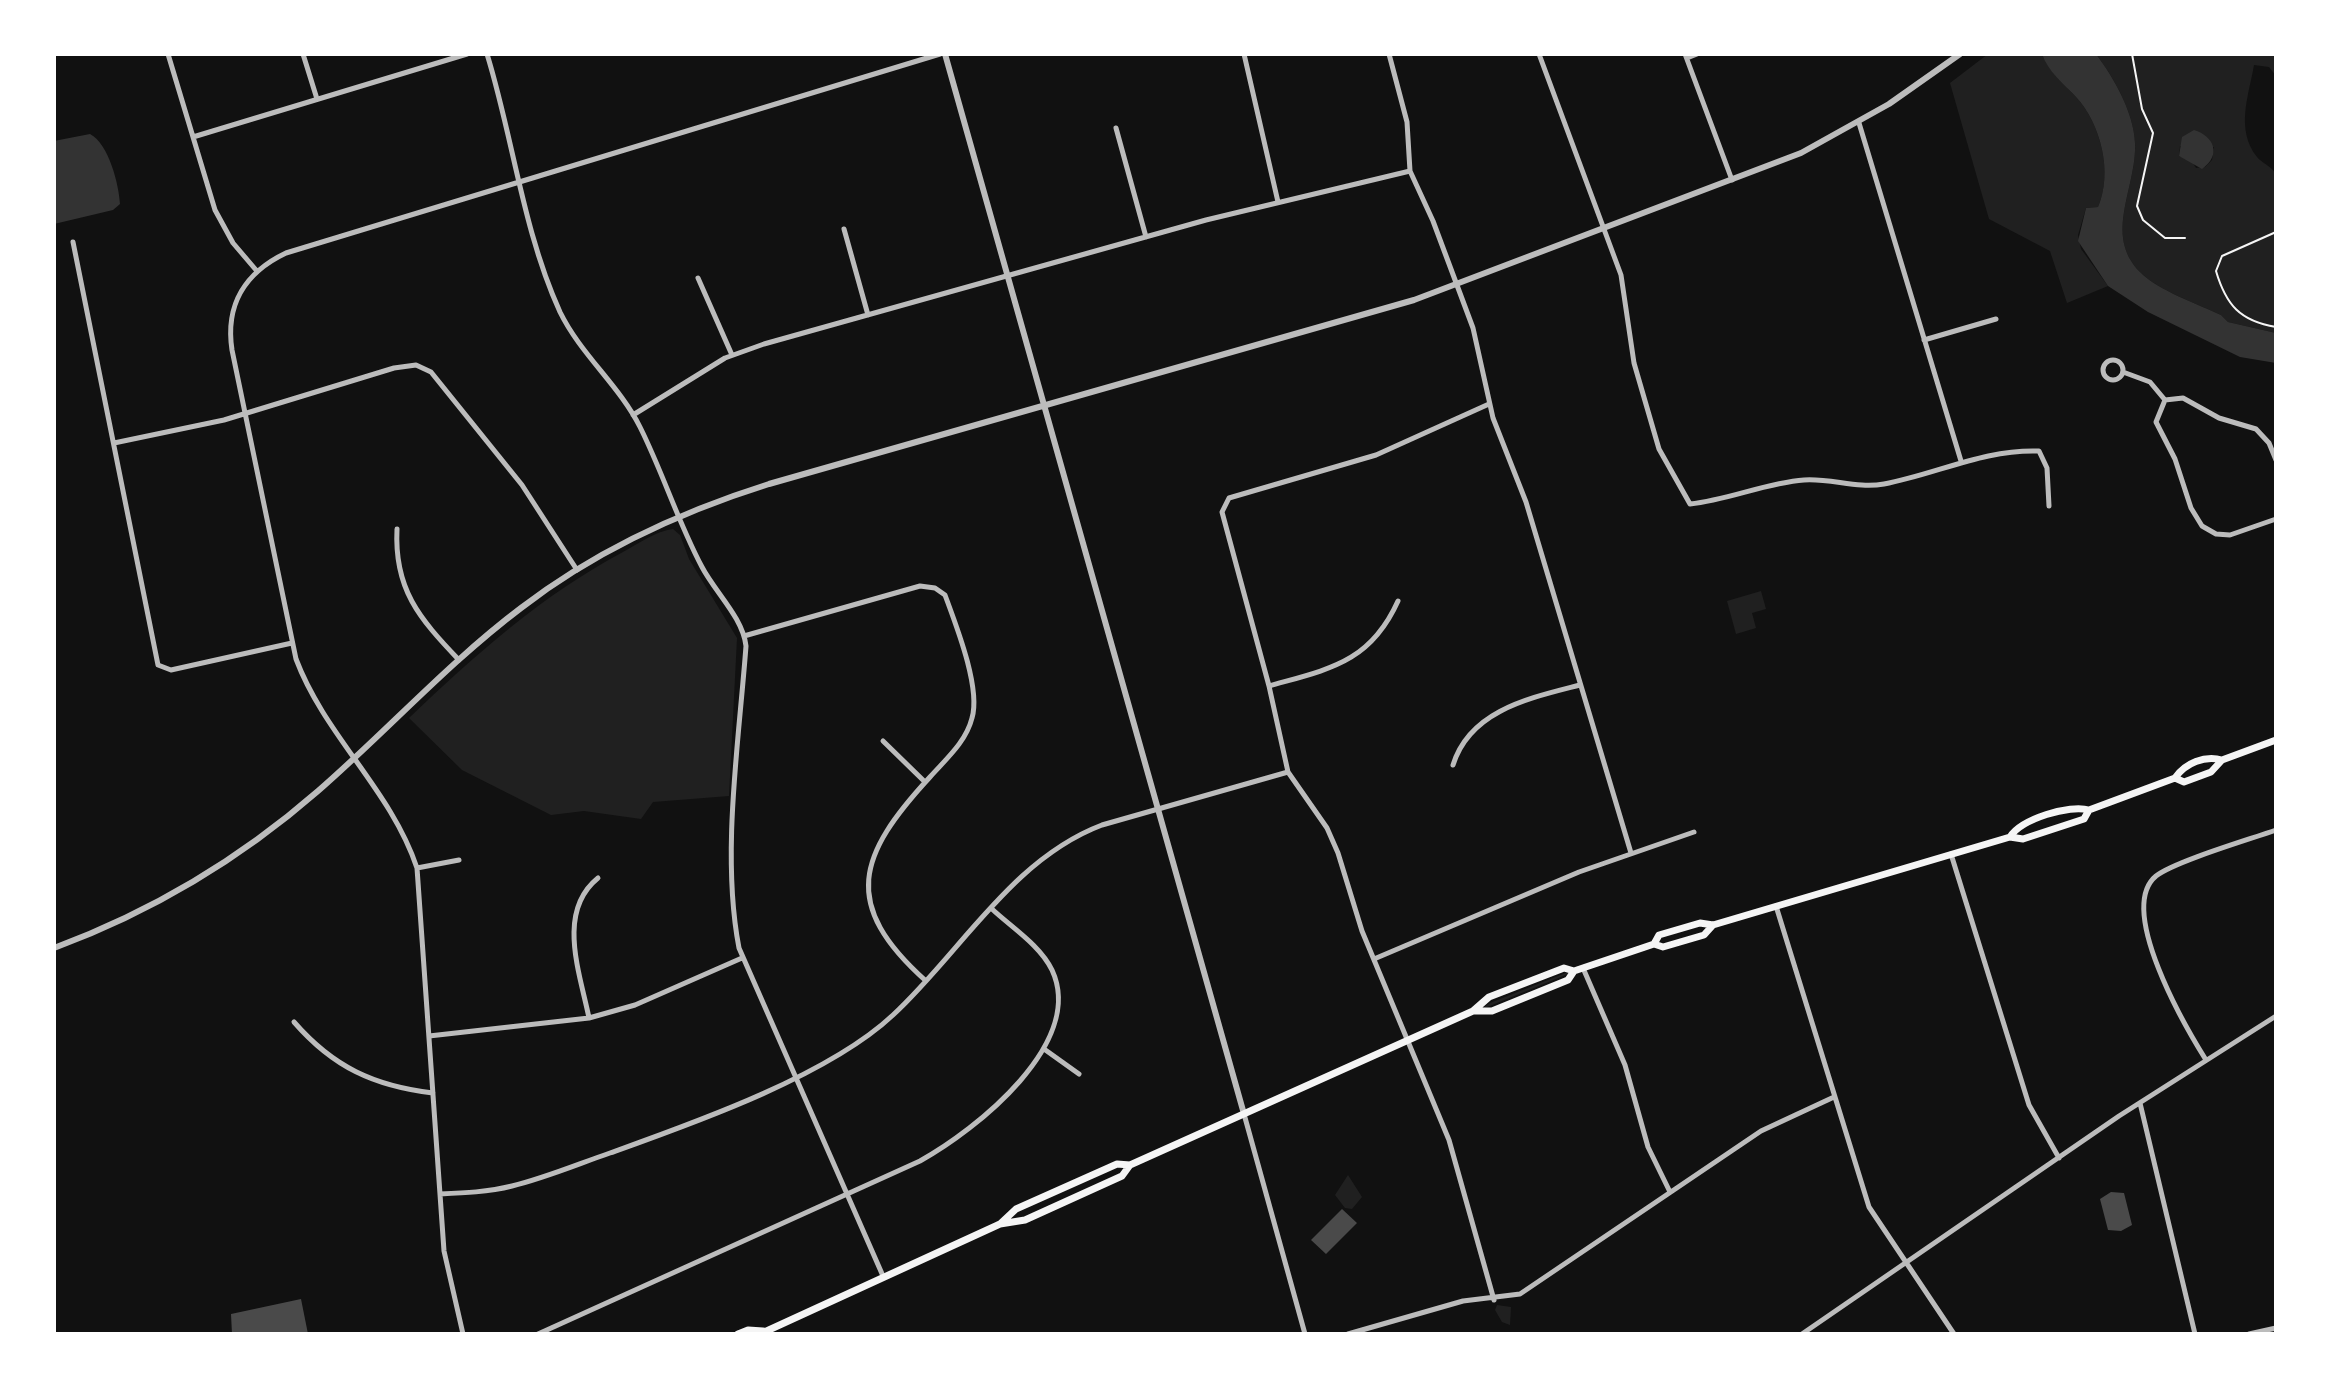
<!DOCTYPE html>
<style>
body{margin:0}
#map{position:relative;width:2330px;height:1388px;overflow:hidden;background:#111;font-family:Quicksand,sans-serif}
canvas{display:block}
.frame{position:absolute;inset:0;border:56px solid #fff;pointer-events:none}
</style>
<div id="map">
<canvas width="2330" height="1388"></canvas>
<div class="frame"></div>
</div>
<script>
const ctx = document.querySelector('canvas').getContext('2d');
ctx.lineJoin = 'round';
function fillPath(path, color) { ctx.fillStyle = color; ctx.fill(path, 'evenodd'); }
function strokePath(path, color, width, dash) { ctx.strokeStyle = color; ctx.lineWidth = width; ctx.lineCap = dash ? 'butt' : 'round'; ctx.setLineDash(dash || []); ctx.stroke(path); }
fillPath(new Path2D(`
 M 1988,54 L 2042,54 C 2049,72 2062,82 2076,97 C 2101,124 2113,173 2098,207 L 2086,208 L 2078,235 L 2081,249 L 2108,286 L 2067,303 L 2050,251 L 1989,219 L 1950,83 Z
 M 2096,54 L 2276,54 L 2276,76 L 2269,67 L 2254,65 C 2249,95 2235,129 2257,157 C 2262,163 2271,166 2276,174 L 2276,333 L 2228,322 L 2221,315 C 2198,304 2157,290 2140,272 C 2103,234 2137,188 2135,143 C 2134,113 2114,78 2096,54 ZM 2180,146 L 2214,147 L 2212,160 L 2205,167 L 2196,168 L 2191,160 L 2179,156 Z
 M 673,529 L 680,535 L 689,559 L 737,638 L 729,796 L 653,802 L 641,819 L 584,811 L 551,815 L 462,770 L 409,718 C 475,655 542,595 623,552 C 638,544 656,531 673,529 Z
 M 1761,591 L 1766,609 L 1752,613 L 1756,628 L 1736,634 L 1727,601 Z
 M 1568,972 L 1568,974 L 1480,1010 L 1490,1003 Z
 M 1348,1175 L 1362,1197 L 1352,1209 L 1345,1208 L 1335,1195 Z
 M 1497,1305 L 1511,1307 L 1510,1325 L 1502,1322 L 1495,1310 Z`), '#202020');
fillPath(new Path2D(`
 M 2042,54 L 2096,54 C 2114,78 2134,113 2135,143 C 2137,188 2103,234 2140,272 C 2157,290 2198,304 2221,315 L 2228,322 L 2276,333 L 2276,363 L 2240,357 L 2148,312 L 2108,286 L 2078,241 L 2086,208 L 2098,207 C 2113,173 2101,124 2076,97 C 2063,83 2048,72 2042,54 Z
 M 2194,130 C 2214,136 2222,155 2202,169 L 2179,156 L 2182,137 Z
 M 90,134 C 109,144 119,185 120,204 L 113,210 L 54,224 L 54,141 Z`), '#333');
fillPath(new Path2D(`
 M 2111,1192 L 2124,1193 L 2132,1225 L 2121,1231 L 2108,1230 L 2100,1199 Z
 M 1342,1209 L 1357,1223 L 1326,1254 L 1311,1240 Z
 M 301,1299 L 308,1334 L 232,1334 L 231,1314 Z`), '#4a4a4a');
strokePath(new Path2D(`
 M 2132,54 L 2142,109 L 2153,133 L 2137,206 L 2143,220 L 2165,238 L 2185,238
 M 2276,232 L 2222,256 L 2216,271 C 2226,305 2240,321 2276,327`), '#f5f5f5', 2);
strokePath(new Path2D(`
 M 168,54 L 215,210 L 233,243 L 256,270
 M 303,54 L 317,99
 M 487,54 C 513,138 523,231 560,312 C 581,355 619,385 640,427 C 663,473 678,522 702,567 C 715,592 743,618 746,646 C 739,741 721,855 739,948 L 883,1276
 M 1244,54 L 1278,202
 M 1389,54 L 1407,122 L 1410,171 L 1433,221 L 1473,328 L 1493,418 L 1526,502 L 1631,853
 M 1539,54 L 1621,275 L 1634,363 L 1659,449 L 1690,504 C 1729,500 1765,483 1804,480 C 1831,478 1857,489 1884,484 C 1937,474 1984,449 2039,451 L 2047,468 L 2049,506
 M 1685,54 L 1732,180
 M 1687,58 L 1697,54
 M 1859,123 L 1961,461
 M 1116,128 L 1146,237
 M 193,137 L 467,54
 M 844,229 L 868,315
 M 73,242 L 158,665 L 171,670 L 292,643
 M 698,278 L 732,355
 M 1924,340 L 1996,319
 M2103 370a10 10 0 1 1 20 0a10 10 0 1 1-20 0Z
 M 2123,372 L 2150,382 L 2165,400
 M 1489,404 L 1376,455 L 1229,498 L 1222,512 L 1269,686 L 1288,772 L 1327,828 L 1338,853 L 1362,931 L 1449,1140 L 1494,1300
 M 633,415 L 725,358 L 764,344 L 1206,220 L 1410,171
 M 114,443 L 224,420 L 394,368 L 416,365 L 431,372 L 522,485 L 577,570
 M 2276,460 L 2269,443 L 2256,429 L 2219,418 L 2183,398 L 2165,400 L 2156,422 L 2175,459 L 2191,508 L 2202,526 L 2216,534 L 2230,535 L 2276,519
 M 397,529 C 394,589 419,618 459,660
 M 744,636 L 920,586 L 935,588 L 945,595 C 956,625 981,688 972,718 C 966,742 946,759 930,777 C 858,855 840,904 926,981
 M 1269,686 C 1329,669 1370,663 1398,601
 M 883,741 L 925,782
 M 1453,765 C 1470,710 1530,698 1580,685
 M 1951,854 L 2029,1105 L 2059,1158
 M 417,868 L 459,860
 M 1776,906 L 1869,1207 L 1954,1334
 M 1374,959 L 1579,872 L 1694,832
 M 1583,968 L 1625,1065 L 1648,1147 L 1670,1192
 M 589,1018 C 580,973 556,912 598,878
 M 294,1022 C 333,1067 374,1086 433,1093
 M 429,1036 L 589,1018 L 635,1005 L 742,958
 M 1044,1049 L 1079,1074
 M 2206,1060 C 2186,1028 2116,909 2156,876 C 2176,861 2248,840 2276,830
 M 2140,1103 L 2195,1334
 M 1244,1114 L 1305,1334
 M 440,1194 C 464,1193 488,1192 512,1186 C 545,1178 578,1164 610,1153 C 694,1123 828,1076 893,1015 C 961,952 1012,859 1102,825 L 1288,772
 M 463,1334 L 444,1251 L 417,868 C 391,790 325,736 296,659 L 232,350 C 225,304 246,272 286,253 L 940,54
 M 538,1334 L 920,1161 C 976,1130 1086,1043 1052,970 C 1040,945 1011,927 992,909
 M 1348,1334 L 1463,1301 L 1520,1294 L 1761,1131 L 1834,1097
 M 1802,1334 L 2119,1116 L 2276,1016
 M 2249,1334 L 2276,1328`), '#bcbcbc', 5);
strokePath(new Path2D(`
 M 945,54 L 1244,1114
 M 54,948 C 151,912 240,859 318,791 C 387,731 448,663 521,608 C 595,551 680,512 769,484 L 1414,300 L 1801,153 L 1889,104 L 1960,54`), '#bcbcbc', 6);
strokePath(new Path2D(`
 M 2175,778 L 2184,782 L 2211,772 L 2222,760 L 2276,740
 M 2010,837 C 2021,819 2070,804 2089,810
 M 1654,944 L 1659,935 L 1700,923 L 1713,925 L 2010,837 L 2023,839 L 2084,819 L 2089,810 L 2175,778 C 2185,763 2205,755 2222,760
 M 1473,1011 L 1492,1011 L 1568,980 L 1574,971 L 1654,944 L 1663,947 L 1704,935 L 1713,925
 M 1000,1224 L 1016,1209 L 1117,1164 L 1130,1165 L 1473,1011 L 1489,997 L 1564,968 L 1574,971
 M 738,1334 L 748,1330 L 763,1331
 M 760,1334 L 1000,1224 L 1025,1220 L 1122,1176 L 1130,1165`), '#f5f5f5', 7);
</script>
